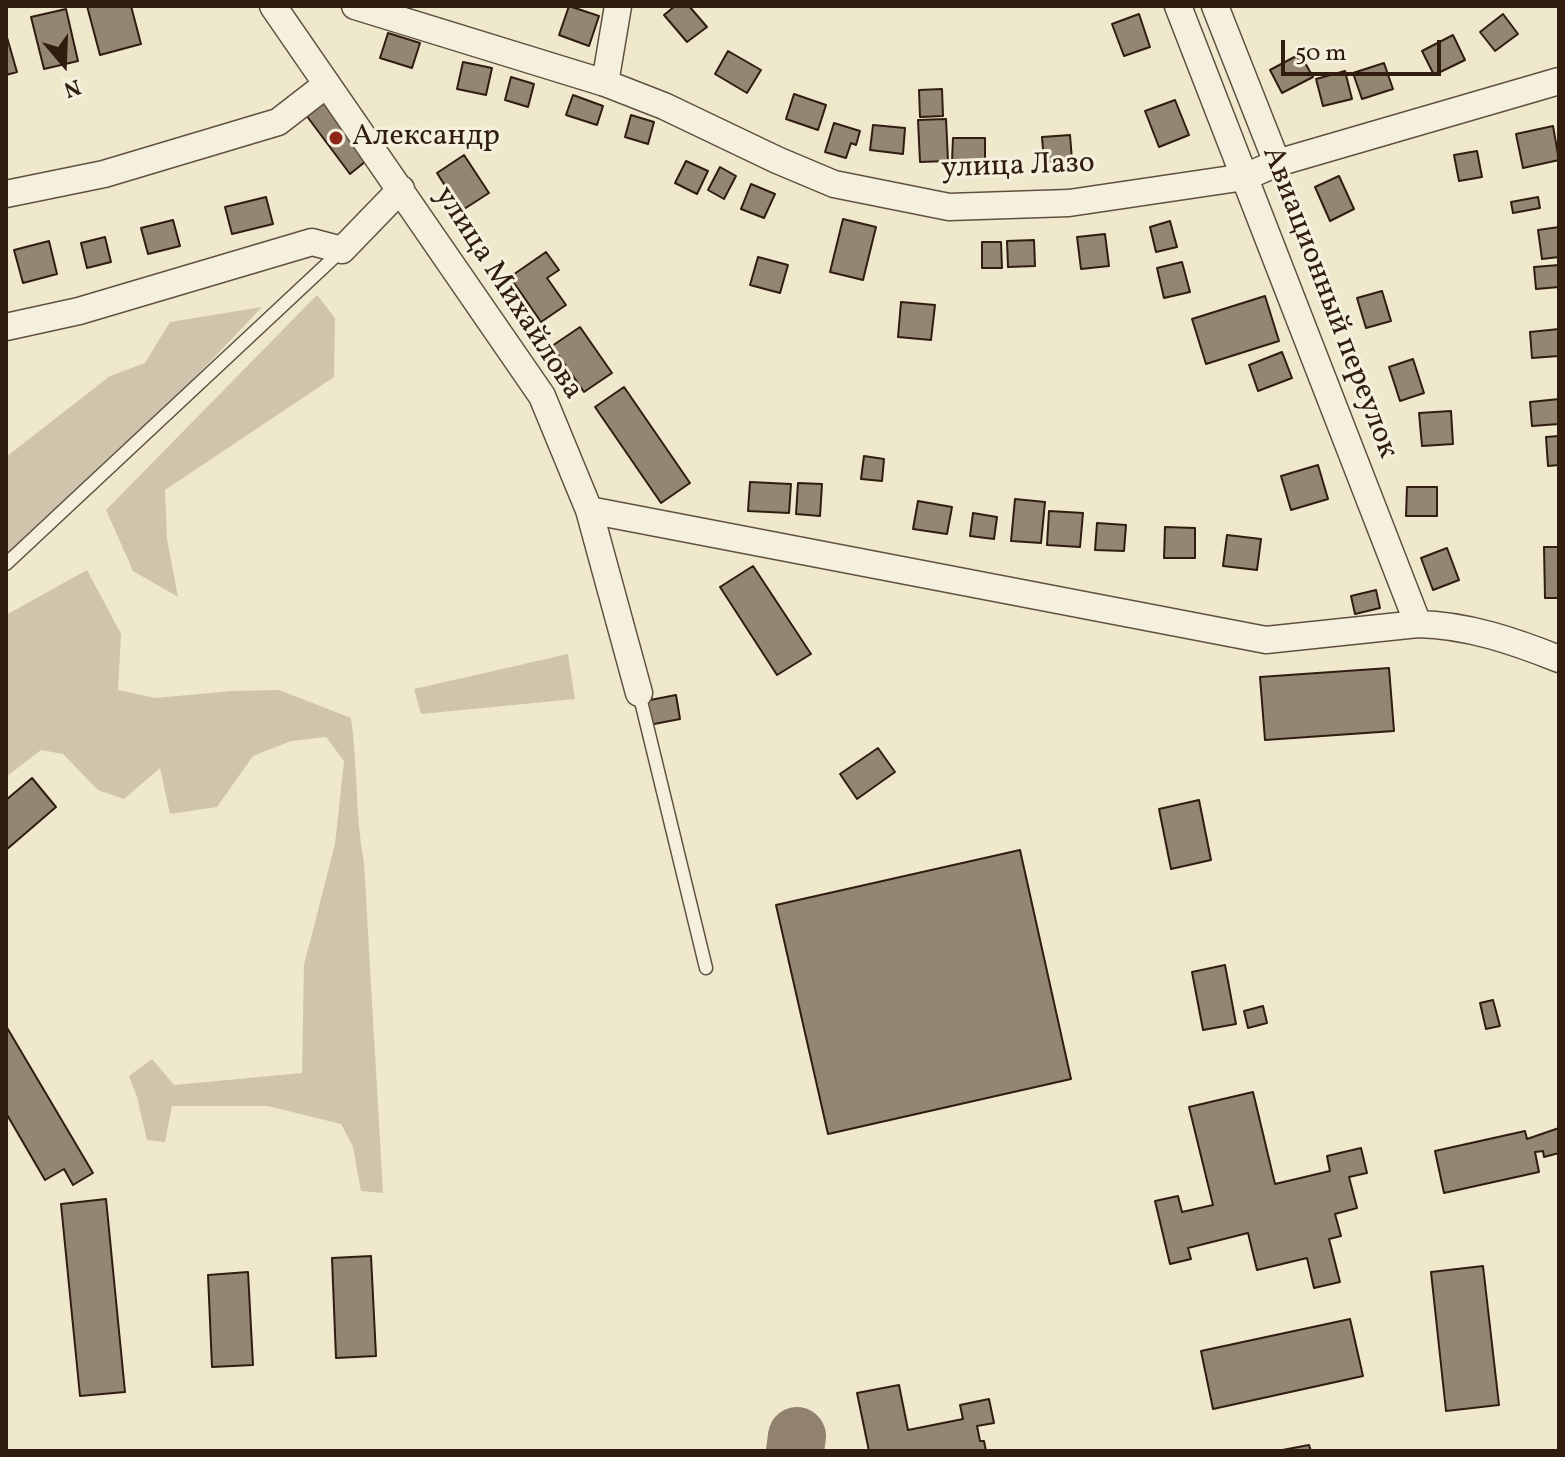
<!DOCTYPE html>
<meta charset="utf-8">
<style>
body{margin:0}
#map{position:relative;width:1565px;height:1457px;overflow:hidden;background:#efe8cd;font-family:Vollkorn,serif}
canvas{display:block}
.frame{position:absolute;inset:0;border:8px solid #301d10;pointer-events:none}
.north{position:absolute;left:24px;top:24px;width:80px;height:80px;-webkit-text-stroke:6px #f5f0de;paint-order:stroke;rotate:161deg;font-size:22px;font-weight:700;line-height:32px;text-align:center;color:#301d10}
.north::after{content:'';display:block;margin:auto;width:28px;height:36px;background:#301d10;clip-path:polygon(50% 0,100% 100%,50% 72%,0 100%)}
.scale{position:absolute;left:1281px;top:40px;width:160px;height:36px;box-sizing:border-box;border:4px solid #301d10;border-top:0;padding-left:10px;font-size:24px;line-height:28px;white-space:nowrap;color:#301d10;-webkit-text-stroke:6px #f5f0de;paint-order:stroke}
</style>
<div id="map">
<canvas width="1565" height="1457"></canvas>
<div class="frame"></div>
<div class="north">N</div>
<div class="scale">50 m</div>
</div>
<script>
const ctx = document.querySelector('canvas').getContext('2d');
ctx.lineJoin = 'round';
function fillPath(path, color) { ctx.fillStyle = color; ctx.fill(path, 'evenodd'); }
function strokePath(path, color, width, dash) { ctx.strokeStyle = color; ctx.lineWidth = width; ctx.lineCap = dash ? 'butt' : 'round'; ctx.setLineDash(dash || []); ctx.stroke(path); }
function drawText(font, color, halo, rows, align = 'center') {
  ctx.font = font + ' Vollkorn,serif'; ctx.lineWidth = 6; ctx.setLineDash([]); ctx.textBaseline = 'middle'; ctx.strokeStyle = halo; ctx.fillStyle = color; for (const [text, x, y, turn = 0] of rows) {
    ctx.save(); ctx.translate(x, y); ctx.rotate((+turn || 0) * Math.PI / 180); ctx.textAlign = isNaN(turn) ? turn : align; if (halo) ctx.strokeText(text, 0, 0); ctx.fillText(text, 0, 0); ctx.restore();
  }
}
fillPath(new Path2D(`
 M 317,295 L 335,318 L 334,377 L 165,490 L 167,539 L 178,597 L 133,571 L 106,510 Z
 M 262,307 L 55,525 L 6,567 L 6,457 L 110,376 L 145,363 L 170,322 Z
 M 87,570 L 121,634 L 118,690 L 155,698 L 233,691 L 279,690 L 351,718 C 358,766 355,815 364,863 L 383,1193 L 361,1191 L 353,1147 L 341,1124 L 268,1106 L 172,1106 L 165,1142 L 147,1140 L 137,1097 L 129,1076 L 152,1059 L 174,1085 L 302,1073 L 304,965 L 335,844 L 344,761 L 326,737 L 291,741 L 253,756 L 217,807 L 170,814 L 160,768 L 124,799 L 98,790 L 63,754 L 41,750 L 6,777 L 6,615 Z
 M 568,654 L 575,699 L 421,714 L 414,689 Z`), '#cfc5ad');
strokePath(new Path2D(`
 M 795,1451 L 797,1436`), '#90826e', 58);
const building = new Path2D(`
 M 87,6 L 131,6 L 141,44 L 100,55 Z
 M 569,6 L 599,16 L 589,46 L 559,35 Z
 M 675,6 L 689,6 L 707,27 L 687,42 L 664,15 Z
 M 66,9 L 78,61 L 44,69 L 31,17 Z
 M 1139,14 L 1150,47 L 1124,56 L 1112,24 Z
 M 1503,14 L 1518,34 L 1495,51 L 1480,32 Z
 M 388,33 L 420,43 L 412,68 L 380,58 Z
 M 6,34 L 17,72 L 6,75 Z
 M 1453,35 L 1465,60 L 1434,75 L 1422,51 Z
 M 728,51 L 761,70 L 747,93 L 715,74 Z
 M 1300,54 L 1313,77 L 1282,93 L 1270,70 Z
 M 463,62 L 492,68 L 486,95 L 457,89 Z
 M 1384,63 L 1393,89 L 1362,99 L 1353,73 Z
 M 1345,71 L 1352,99 L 1323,106 L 1316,79 Z
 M 511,77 L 534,84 L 528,107 L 505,100 Z
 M 942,89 L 943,116 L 920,117 L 919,90 Z
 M 794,94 L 826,105 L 818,130 L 786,119 Z
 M 573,95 L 603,106 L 597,125 L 566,115 Z
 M 1175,100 L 1189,135 L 1159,147 L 1145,111 Z
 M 323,102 L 366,161 L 350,174 L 306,115 Z
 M 631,115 L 654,122 L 648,144 L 625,137 Z
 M 946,119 L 948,161 L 920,162 L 918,120 Z
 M 834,123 L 860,131 L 856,145 L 851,143 L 846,158 L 825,152 Z
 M 873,125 L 905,128 L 903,154 L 870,150 Z
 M 1553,126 L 1559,160 L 1523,168 L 1516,134 Z
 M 1070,135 L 1072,160 L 1044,162 L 1042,137 Z
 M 953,138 L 985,138 L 985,162 L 952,162 Z
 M 1477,151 L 1482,177 L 1459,181 L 1454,155 Z
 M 464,155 L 489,193 L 461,211 L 437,173 Z
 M 686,161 L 708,171 L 697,194 L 675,183 Z
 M 720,167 L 736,176 L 724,199 L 708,190 Z
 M 1339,176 L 1354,209 L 1330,221 L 1315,187 Z
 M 751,184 L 775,194 L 764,218 L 741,209 Z
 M 266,197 L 273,224 L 232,234 L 225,207 Z
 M 1538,197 L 1540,208 L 1513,213 L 1511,202 Z
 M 843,219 L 876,227 L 863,280 L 830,272 Z
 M 173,220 L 180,246 L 148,254 L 141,228 Z
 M 1170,221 L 1177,247 L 1156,252 L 1150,227 Z
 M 1559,227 L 1559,257 L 1542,259 L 1538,230 Z
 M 1105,234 L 1109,266 L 1081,269 L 1077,237 Z
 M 105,237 L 111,262 L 87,268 L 81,243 Z
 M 1034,240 L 1035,266 L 1008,267 L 1007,241 Z
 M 49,241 L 57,274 L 23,283 L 14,250 Z
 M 982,242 L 1001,242 L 1002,268 L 982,268 Z
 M 546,252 L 559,270 L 547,278 L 566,305 L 541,322 L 510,277 Z
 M 758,257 L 788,265 L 780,293 L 750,285 Z
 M 1182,262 L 1190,292 L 1164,298 L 1157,268 Z
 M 1559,265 L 1559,287 L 1536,289 L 1534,267 Z
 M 1382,291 L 1391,321 L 1366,328 L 1357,298 Z
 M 1265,296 L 1279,341 L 1206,364 L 1192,319 Z
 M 901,302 L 935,305 L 931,340 L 898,337 Z
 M 580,327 L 612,373 L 584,392 L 552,346 Z
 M 1559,329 L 1559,356 L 1532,358 L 1530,332 Z
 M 1282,352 L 1292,378 L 1258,391 L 1249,365 Z
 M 1413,359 L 1424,393 L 1400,401 L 1389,367 Z
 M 624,387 L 690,483 L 661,503 L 595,407 Z
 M 1559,399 L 1559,424 L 1532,426 L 1530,402 Z
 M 1451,411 L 1453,444 L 1422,446 L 1419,413 Z
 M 1559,436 L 1559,465 L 1548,466 L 1546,437 Z
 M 864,456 L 884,459 L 882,481 L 861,479 Z
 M 1318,465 L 1328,499 L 1291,510 L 1281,476 Z
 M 750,482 L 791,484 L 789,513 L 748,511 Z
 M 798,483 L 822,484 L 820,516 L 796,514 Z
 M 1407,487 L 1437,487 L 1437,516 L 1406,516 Z
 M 1015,499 L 1045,502 L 1041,543 L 1011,541 Z
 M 918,501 L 952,507 L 947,534 L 913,529 Z
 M 1049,511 L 1083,513 L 1080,547 L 1047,545 Z
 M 973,513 L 997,517 L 994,539 L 970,536 Z
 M 1097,523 L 1126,525 L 1124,551 L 1095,550 Z
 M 1165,527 L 1195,528 L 1195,558 L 1164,558 Z
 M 1227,535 L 1261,539 L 1257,570 L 1223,566 Z
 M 1544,547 L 1559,547 L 1559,598 L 1545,598 Z
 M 1447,548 L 1459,580 L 1433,590 L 1421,558 Z
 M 753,566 L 811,654 L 777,675 L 720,587 Z
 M 1376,590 L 1380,608 L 1355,614 L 1351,596 Z
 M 1389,668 L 1394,731 L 1265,740 L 1260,677 Z
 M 676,695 L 680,719 L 649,725 L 645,701 Z
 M 878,748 L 895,772 L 857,799 L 840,774 Z
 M 32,778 L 56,807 L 6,850 L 6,800 Z
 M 1199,800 L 1211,860 L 1171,869 L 1159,809 Z
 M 1020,850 L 1071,1079 L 828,1134 L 776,905 Z
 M 1225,965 L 1236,1024 L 1203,1030 L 1192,972 Z
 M 1493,1000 L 1500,1026 L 1486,1029 L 1480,1003 Z
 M 1263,1006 L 1267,1023 L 1248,1028 L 1244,1011 Z
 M 6,1026 L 93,1173 L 73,1185 L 64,1169 L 45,1180 L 6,1113 Z
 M 1253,1092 L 1275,1184 L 1330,1171 L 1327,1156 L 1361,1148 L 1367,1173 L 1349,1177 L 1357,1208 L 1335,1214 L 1341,1236 L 1329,1239 L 1340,1282 L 1314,1288 L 1307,1258 L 1257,1270 L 1248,1233 L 1188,1248 L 1191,1259 L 1170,1264 L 1155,1201 L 1178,1196 L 1182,1212 L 1213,1205 L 1189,1107 Z
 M 1559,1128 L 1559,1153 L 1544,1157 L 1543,1151 L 1535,1152 L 1539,1172 L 1444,1193 L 1435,1151 L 1525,1131 L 1527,1139 Z
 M 106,1199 L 125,1392 L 80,1396 L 61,1204 Z
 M 371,1256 L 376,1356 L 336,1358 L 332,1258 Z
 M 1483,1266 L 1499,1405 L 1446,1411 L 1431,1272 Z
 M 248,1272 L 253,1365 L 212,1367 L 208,1275 Z
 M 1350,1319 L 1363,1376 L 1213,1409 L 1201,1351 Z
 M 899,1385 L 908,1430 L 963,1419 L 960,1405 L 989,1399 L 994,1423 L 977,1426 L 980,1441 L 984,1441 L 986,1451 L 869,1451 L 857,1393 Z
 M 1309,1445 L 1311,1451 L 1277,1451 Z`);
fillPath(building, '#938772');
strokePath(building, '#301d10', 2);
const service = new Path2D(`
 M 6,564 L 342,250
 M 639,693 L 706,968`);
const minor = new Path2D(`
 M 273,6 L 542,396 L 589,510 L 639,693
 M 355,6 L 605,83 L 664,106 L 777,160 L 834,184 L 949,207 L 1069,203 L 1245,177 L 1277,163 L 1559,81
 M 1178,6 L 1418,624
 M 1215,6 L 1277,163
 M 605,83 L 618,6
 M 6,194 L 104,174 L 278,122 L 327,84
 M 6,327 L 79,311 L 312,242 L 342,250 L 401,189
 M 589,510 L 1266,640 L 1418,624 C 1467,625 1514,641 1559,659`);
strokePath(service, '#60503f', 15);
strokePath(minor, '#60503f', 29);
strokePath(service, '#f5f0de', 12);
strokePath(minor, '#f5f0de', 26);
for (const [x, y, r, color] of [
 [336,138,8,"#8f2418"]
]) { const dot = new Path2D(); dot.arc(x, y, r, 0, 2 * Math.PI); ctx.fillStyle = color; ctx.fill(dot); strokePath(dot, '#f5f0de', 3); }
drawText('30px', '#301d10', '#f5f0de', [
 ["Александр",352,138]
], 'left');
drawText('30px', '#301d10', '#f5f0de', [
 ["улица Лазо",1018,168,-2],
 ["улица Михайлова",507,294,57],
 ["Авиационный переулок",1328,303,69]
]);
</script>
